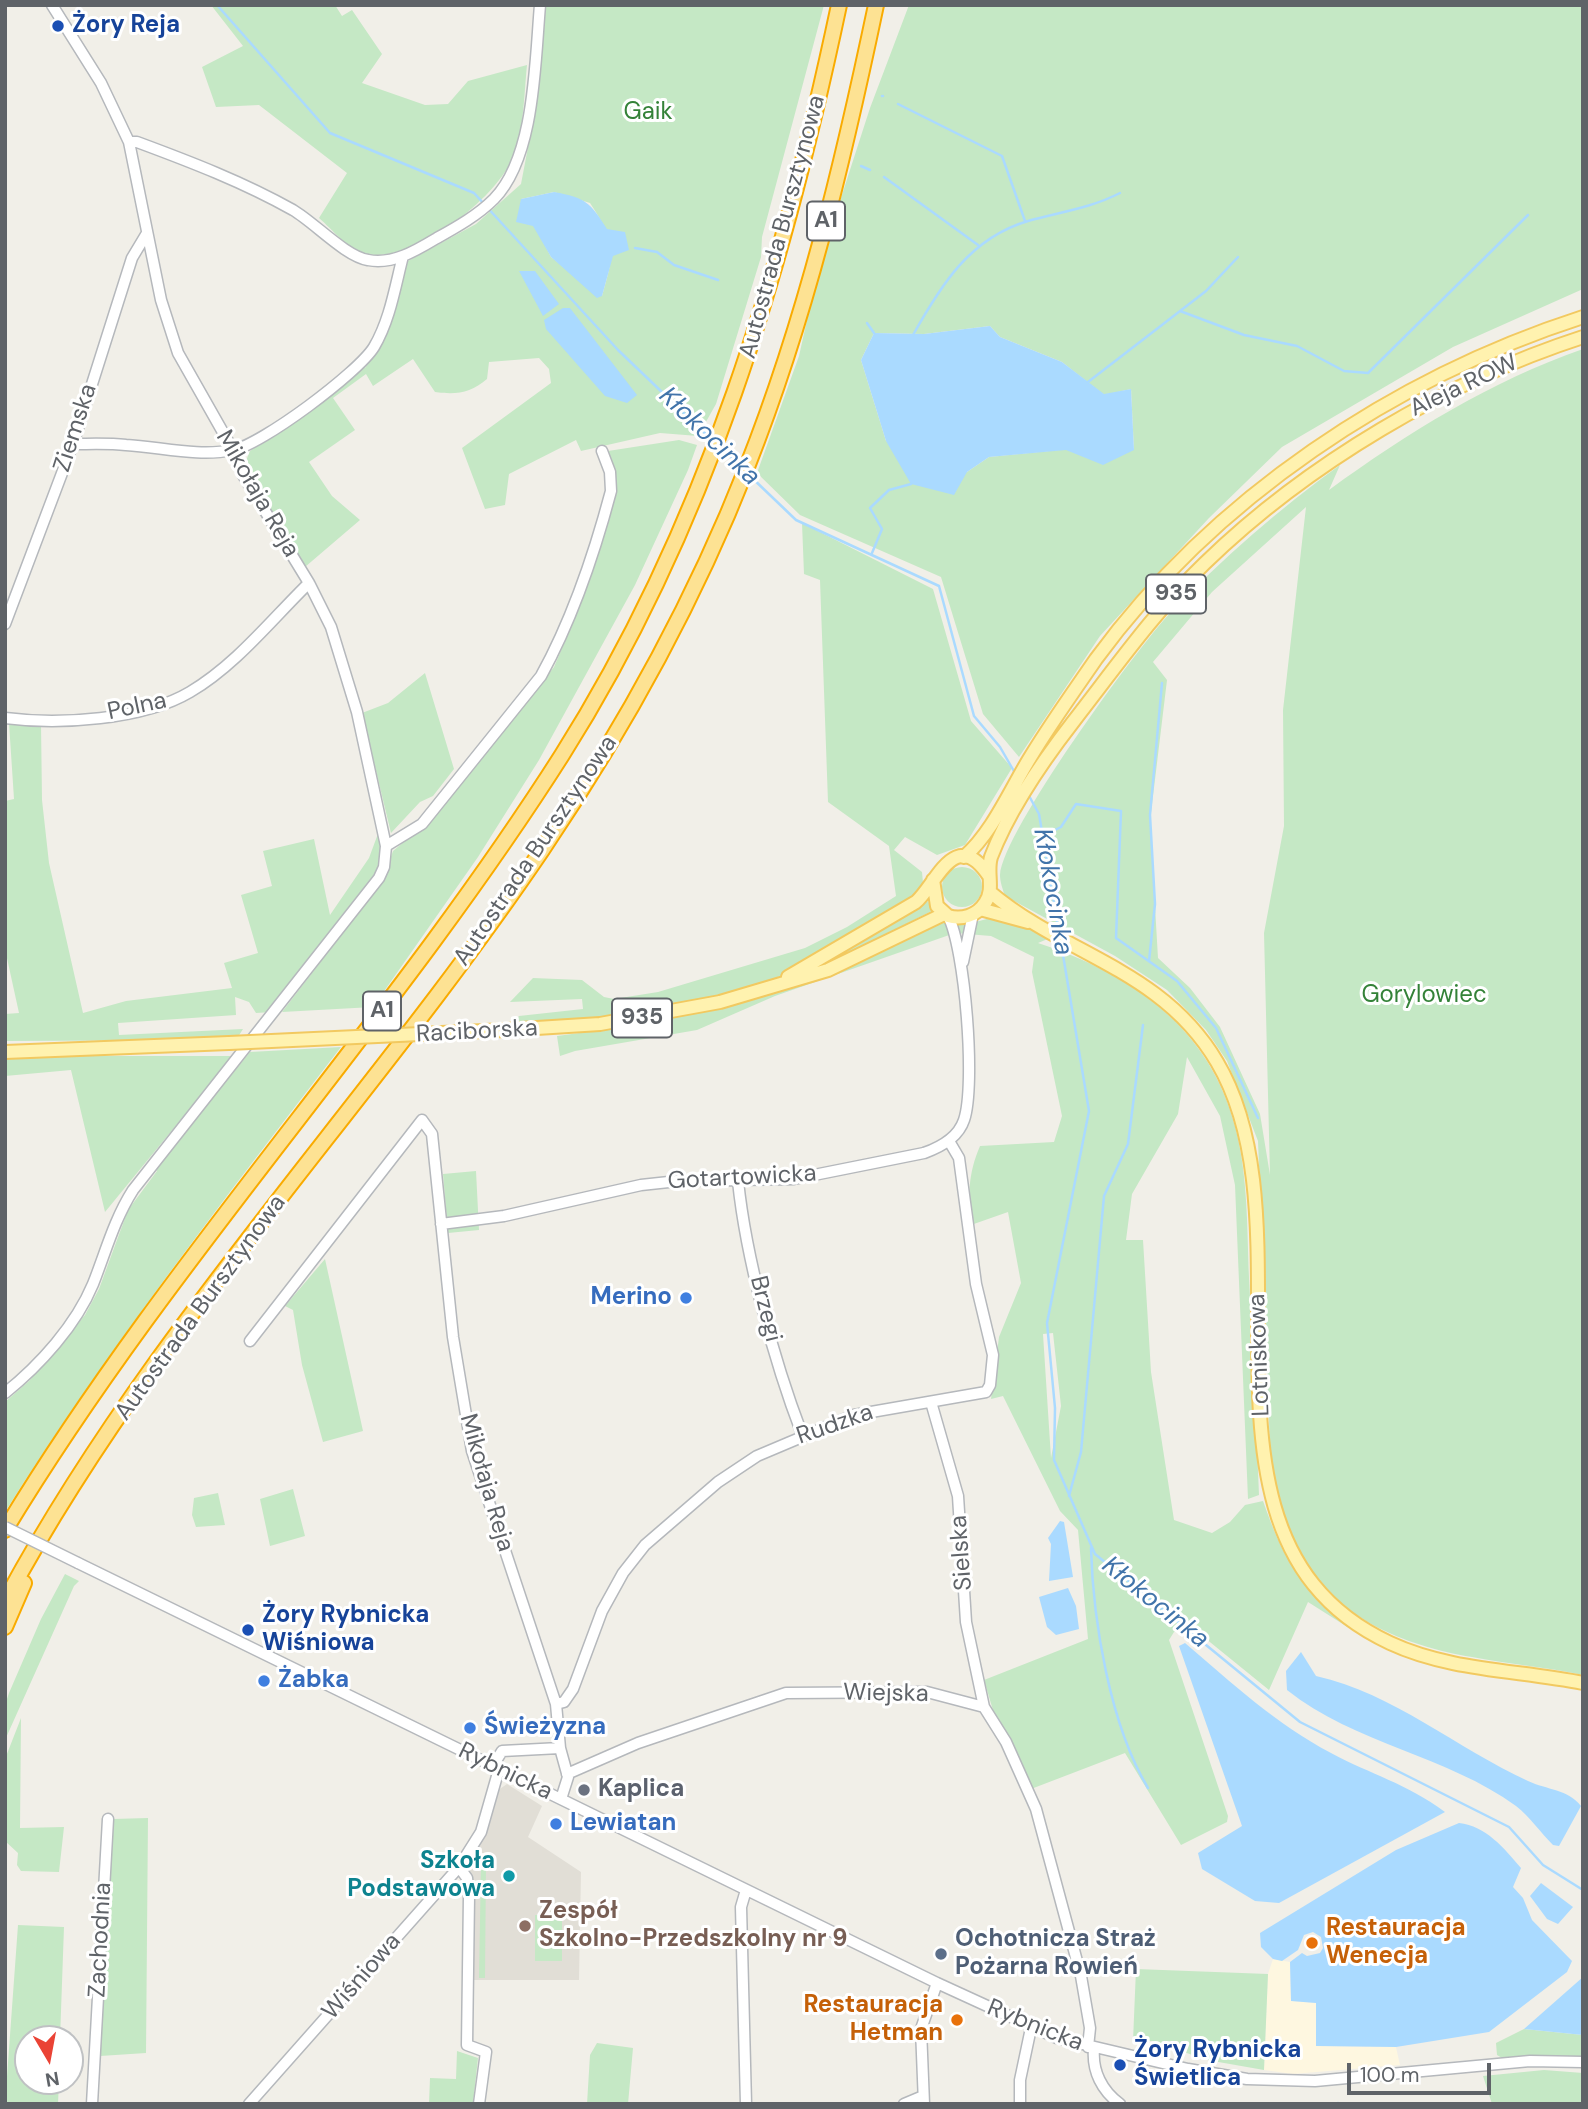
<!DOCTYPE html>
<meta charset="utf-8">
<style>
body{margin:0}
#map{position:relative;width:1588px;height:2109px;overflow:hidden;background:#f1efe8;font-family:"DM Sans",sans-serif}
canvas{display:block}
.frame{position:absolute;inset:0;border:7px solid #5f6368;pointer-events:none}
.north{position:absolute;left:14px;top:2025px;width:70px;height:70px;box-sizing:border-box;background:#fff;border:2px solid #bfc1c3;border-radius:50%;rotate:170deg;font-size:19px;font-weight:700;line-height:28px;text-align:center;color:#5f6368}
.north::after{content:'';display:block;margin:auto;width:24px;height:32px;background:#ea4335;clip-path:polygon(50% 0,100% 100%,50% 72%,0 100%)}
.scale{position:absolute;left:1347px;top:2063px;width:144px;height:32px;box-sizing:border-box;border:4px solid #5f6368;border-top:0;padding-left:9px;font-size:21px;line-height:24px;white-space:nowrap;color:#5f6368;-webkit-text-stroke:5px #fff;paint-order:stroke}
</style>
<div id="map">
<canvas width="1588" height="2109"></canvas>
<div class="frame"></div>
<div class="north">N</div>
<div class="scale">100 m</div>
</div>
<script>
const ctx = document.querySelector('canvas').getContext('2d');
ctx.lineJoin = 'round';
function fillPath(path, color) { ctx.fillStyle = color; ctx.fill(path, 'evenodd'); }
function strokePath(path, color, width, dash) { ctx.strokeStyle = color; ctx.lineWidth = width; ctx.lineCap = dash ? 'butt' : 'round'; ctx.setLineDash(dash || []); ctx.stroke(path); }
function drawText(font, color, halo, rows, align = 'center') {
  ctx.font = font + ' "DM Sans",sans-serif'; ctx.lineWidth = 6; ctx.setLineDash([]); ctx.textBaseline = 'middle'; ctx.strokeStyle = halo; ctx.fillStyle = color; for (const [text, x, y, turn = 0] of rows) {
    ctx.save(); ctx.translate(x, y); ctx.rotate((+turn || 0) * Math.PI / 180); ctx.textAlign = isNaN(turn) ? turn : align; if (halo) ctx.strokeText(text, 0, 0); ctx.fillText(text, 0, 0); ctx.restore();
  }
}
fillPath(new Path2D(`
 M 1273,1959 L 1290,1962 L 1291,2001 L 1316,2003 L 1316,2046 L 1396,2047 L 1400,2065 L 1293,2074 L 1264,2070 L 1268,1974 Z`), '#fef7e0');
fillPath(new Path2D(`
 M 507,1784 L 542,1806 L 528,1837 L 581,1872 L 579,1980 L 471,1980 L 469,1858 L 485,1835 L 494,1793 Z`), '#e1ded6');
fillPath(new Path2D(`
 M 211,5 L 335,5 L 342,16 L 352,10 L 382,54 L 362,83 L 425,105 L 448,104 L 468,81 L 527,65 C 524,94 524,129 514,155 C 498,198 413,264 366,254 C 349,251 332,229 319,218 L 347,173 L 259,105 L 216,107 L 202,67 L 243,46 Z
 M 546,5 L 824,5 L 762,237 L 761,257 L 716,404 L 698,436 L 660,433 L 581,451 L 576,440 L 509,474 L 505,505 L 485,509 L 462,448 L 551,383 L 549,369 L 539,358 L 489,362 L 487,379 C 471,393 456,395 435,392 L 413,359 L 373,386 L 366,374 L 333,398 L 355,430 L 309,462 L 332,496 L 360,520 L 305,567 L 252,480 L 245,463 L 250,451 L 363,365 L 365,368 L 387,334 L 406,262 L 476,224 L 521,184 L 537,100 ZM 554,192 L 590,203 C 617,244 615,251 602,296 L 551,257 L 521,199 Z
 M 909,5 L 1583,5 L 1583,289 L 1453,347 L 1282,447 L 1209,518 L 1100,636 L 1019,757 L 983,714 L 941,577 L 800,515 L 757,473 L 799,356 L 819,266 L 870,108 ZM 990,326 L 1000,337 L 1062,362 L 1104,395 L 1131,389 L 1134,450 L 1059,450 L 989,457 L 967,472 L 886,441 L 861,360 L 874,333 L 924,334 Z
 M 1583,349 L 1583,1675 C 1546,1667 1509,1664 1472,1657 C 1405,1646 1333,1617 1299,1553 C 1286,1528 1279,1501 1271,1473 L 1258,1141 L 1227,1061 L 1206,1030 L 1167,990 L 1115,956 L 1005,896 C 1003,890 1000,882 1000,875 C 1003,831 1136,649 1171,612 C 1222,559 1280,508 1340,465 L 1329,490 C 1407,433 1491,381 1583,349 ZM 1306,507 L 1283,710 L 1284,826 L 1264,933 L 1270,1175 L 1260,1114 L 1220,1027 L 1190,988 L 1158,958 L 1150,821 L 1167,680 L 1153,662 L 1212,592 Z
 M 679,440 L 697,445 L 688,470 L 635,585 L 539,760 L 478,857 L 373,1007 L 282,1012 L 382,882 L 393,851 L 430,820 L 554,667 L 580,606 L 617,492 L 608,451 Z
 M 802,523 L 933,589 L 971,721 L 1012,768 L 965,845 L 937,855 L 905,837 L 894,850 L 922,872 L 923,883 L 915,895 C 868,926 820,960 768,981 C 693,1010 591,1019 511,1026 L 519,1016 L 583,1009 L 582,999 L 510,1002 L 533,978 L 582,980 L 604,997 L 614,999 L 658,992 L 805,948 L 847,927 L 896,896 L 889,846 L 828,802 L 820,580 L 804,574 Z
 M 425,673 L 454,769 L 433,796 L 420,802 L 391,833 L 362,713 L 388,703 Z
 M 9,723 L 41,724 L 42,800 L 49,863 L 83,1013 L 126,1001 L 232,988 L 224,963 L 258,953 L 241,895 L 272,886 L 263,851 L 314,839 L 330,915 L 369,858 L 379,831 L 381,858 L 372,880 L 272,1012 L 256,1013 L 249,1002 L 235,997 L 236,1015 L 118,1023 L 119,1035 L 243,1029 L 236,1040 L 5,1041 L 5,1014 L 19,1013 L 5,949 L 5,801 L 14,799 Z
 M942 887a20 20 0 1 1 40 0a20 20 0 1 1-40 0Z
 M 928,901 L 932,911 L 809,972 Z
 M 994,917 L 1028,926 L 1050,938 L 1038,943 C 1132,974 1211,1028 1236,1130 C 1248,1178 1247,1229 1249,1278 C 1253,1350 1256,1423 1259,1495 L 1248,1499 L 1235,1185 L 1220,1116 L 1187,1057 L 1178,1114 L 1132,1194 L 1126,1240 L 1143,1240 L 1151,1372 L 1174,1520 L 1212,1533 L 1230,1522 L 1245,1505 L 1263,1501 C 1284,1561 1300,1586 1349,1628 L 1308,1602 L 1269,1690 L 1200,1634 L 1174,1632 L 1169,1640 L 1228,1816 L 1227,1822 L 1181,1845 L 1125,1753 L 1031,1789 L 995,1717 L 984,1680 L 1088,1639 L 1078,1530 L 1060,1511 L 1003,1396 L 991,1399 L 999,1337 L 1021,1283 L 1008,1212 L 971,1225 C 968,1195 968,1174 980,1146 L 1054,1142 L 1062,1116 L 1032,972 L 1034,957 L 991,936 L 955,933 L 775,996 L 697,1030 L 575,1051 L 560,1056 L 557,1036 L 624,1027 L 690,1014 L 788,987 L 939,921 L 972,923 ZM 1053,1333 L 1061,1406 L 1051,1458 L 1043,1334 Z
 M 341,1047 C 224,1199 107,1350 5,1512 L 5,1402 L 29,1381 L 85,1315 L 99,1289 L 128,1210 L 157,1171 L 155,1169 L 250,1052 Z
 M 28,1056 L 233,1056 L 105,1212 L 71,1070 L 5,1076 L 5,1058 Z
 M 476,1171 L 479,1230 L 448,1233 L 443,1174 Z
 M 325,1259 L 363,1431 L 323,1442 L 302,1365 L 293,1310 L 285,1306 Z
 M 293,1489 L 305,1536 L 270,1546 L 260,1499 Z
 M 218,1493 L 225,1525 L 196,1527 L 192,1515 L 194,1498 Z
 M 65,1574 L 79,1581 L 74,1586 L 5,1740 L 5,1705 L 9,1693 L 41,1619 Z
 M 21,1718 L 20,1828 L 64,1827 L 59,1872 L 21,1871 L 17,1865 L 18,1853 L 5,1841 L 5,1759 Z
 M 148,1818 L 146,2053 L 100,2056 L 113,1819 Z
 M 481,1864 L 486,1864 L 485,1978 L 479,1978 Z
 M 535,1915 L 562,1915 L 562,1961 L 535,1961 Z
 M 18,1925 L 64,1927 L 60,2039 L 28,2039 L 28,2081 L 59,2081 L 58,2104 L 5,2104 Z
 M 1136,1969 L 1268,1974 L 1264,2070 L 1207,2060 L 1152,2041 L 1133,2041 Z
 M 1524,2029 L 1583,2035 L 1583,2056 L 1502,2058 L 1497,2055 L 1496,2043 Z
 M 597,2043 L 633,2048 L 628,2104 L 587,2104 L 590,2055 Z
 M 457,2051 L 478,2058 L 473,2104 L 429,2104 L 430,2078 L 456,2079 Z
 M 1544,2070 L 1583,2073 L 1583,2104 L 1492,2104 L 1483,2076 Z`), '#c5e8c5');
fillPath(new Path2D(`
 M 554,192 C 586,198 590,202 607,229 L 625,232 L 629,250 L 613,256 L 602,296 L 597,298 L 551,257 L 533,226 L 516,222 L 521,199 Z
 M 519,271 L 535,271 L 559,304 L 543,316 Z
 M 563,308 L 570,308 L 637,395 L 627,403 L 605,396 L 546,329 L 544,320 Z
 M 990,326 L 1000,337 L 1062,362 L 1104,394 L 1131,389 L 1134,450 L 1103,465 L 1066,450 L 989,457 L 967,472 L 954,495 L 911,484 L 886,441 L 861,360 L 874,333 L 924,334 Z
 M 1060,1521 L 1064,1522 L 1073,1577 L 1049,1581 L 1051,1544 L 1048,1538 Z
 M 1068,1588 L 1076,1606 L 1079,1629 L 1056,1635 L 1047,1627 L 1039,1597 Z
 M 1185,1643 C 1232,1683 1276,1724 1331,1753 C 1372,1775 1406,1783 1445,1812 L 1279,1903 L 1255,1901 L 1202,1869 L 1198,1853 L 1242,1826 L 1179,1646 Z
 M 1301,1652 L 1316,1676 C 1395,1694 1456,1748 1528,1781 C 1547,1790 1568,1789 1581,1806 L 1559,1846 L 1553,1845 C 1541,1833 1530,1817 1516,1806 C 1448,1756 1355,1744 1287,1690 L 1286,1671 Z
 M 1459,1823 C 1486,1826 1504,1848 1521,1868 L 1513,1887 L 1523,1898 L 1532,1920 L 1572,1961 L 1567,1972 L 1489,2032 L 1396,2047 L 1316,2046 L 1316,2003 L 1291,2001 L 1290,1962 L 1302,1953 L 1307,1956 L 1320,1953 L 1323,1948 L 1321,1937 L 1313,1932 L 1304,1935 L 1298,1950 L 1282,1961 L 1273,1959 L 1261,1947 L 1260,1933 L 1396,1850 Z
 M 1541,1883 L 1573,1907 L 1558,1924 L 1547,1919 L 1530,1896 Z
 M 1583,1977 L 1583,2035 L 1524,2029 Z`), '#aadaff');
strokePath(new Path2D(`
 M 217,5 L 330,133 L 474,193 L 618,350 L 711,439
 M 882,96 L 883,96
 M 898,104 L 1002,156 L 1025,221
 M 861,166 L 870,170
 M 884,177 L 978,245
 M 635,248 L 657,252 L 674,265 L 718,280
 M 1180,311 L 1244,335 L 1297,346 L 1344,371 L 1368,373 L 1528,215
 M 867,323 L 874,333
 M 913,335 C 941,285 970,238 1028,221 C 1060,212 1091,208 1120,193
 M 1088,382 L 1206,291 L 1238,257
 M 719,446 L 742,468
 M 749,475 L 796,520 L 939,586 L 974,716 L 1000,747 L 1015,773
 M 872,553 L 882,529 L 870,508 L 889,490 L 911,484
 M 1028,794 L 1039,814 L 1059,933
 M 1043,836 L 1061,827 L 1076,804 L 1121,811 L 1116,938 L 1177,981 L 1216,1028 L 1258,1118
 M 1061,943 L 1089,1111 L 1047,1323 L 1055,1408 L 1054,1460 L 1095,1554 L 1300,1722 L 1509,1827 L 1543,1865 L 1583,1890
 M 1149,961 L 1155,904 L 1150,815 L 1162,683
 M 1069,1496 L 1081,1452 L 1104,1196 L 1128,1144 L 1143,1025
 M 1091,1548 C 1093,1621 1110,1725 1148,1788
 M 1338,2103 L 1338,2104`), '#aadaff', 2.5);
const minor = new Path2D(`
 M 129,142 L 137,142 C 191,162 243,182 293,210 C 315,223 345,256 368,260 C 393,265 417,250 437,238 C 457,227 478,215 494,199 C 535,157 535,62 540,5
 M 73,444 C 90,444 108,443 126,445 C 161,447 198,457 233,450 C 261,445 358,373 374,347 C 390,320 395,287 403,256
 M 5,624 L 73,444 L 132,258 L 147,233
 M 5,718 C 59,725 143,720 190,692 C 236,665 272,619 309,583
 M 386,846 L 422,824 L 541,676 C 573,618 594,555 611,491 L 610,472 L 602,451
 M 963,962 L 973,914
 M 738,1181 C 746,1258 774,1361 802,1434
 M 441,1224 L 504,1216 L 641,1185 L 678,1181 L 794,1179 L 924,1153 C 941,1147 958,1138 964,1120 C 976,1085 965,948 948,916
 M 250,1341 L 422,1120 L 432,1134 L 453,1337 L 472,1451 L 556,1704 L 560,1748 L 568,1777 L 561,1799
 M 5,1393 C 40,1365 76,1325 93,1284 C 106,1251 114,1220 133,1190 L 379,878 L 384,867 L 386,846 L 357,712 L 331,627 L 309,583 L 243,475 L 233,450 L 178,353 L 161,300 L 129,142 L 101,83 L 52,5
 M 931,1402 L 958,1496 L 966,1622 L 984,1707
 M 78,1563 L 937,1983 L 1057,2038 L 1188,2069 L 1247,2079 L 1315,2081 L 1530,2061 L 1583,2062
 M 556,1704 L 564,1702 L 573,1689 L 602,1611 L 623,1573 L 645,1545 L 718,1482 L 757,1456 L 854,1415 L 986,1392 L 990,1385 L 993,1355 L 976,1284 L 959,1158 L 949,1141
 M 493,1766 L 502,1751 L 560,1748
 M 567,1774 L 638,1743 L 786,1693 L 927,1692 L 984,1707 L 1006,1742 L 1036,1809 L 1081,1976 L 1090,2028 L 1088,2047
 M 459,1867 L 467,1878 L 469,1896 L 467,2045 L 486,2052 L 479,2104
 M 746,1890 L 741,1907 L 746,2104
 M 1094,2049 C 1092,2071 1102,2091 1120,2104
 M 92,2104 L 108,1819
 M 249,2104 L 459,1867 L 481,1832 L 499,1769
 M 904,2104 L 923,2096
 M 924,2104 L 921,2029 L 937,1983
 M 1020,2104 L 1020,2080 L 1031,2028`);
const major = new Path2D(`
 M 964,857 C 993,832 1011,788 1031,756 C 1051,723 1074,691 1096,659 C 1214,498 1394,378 1583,317
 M 933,880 L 937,906 L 948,916 C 961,920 977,916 985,903 C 995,889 986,873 991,857 C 1009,810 1042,762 1073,722 C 1115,668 1155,611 1205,563 C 1307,464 1447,381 1583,337
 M 990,892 C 1066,956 1162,969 1217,1062 C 1319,1234 1168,1540 1390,1643 C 1450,1671 1519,1670 1583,1683
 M 980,909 L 1028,922
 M 788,977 L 916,902 C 936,885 955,825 989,876
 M 505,1030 L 600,1024 L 720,1002 L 828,970 L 944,914
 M 5,1052 L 229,1043`);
const highway = new Path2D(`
 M 5,1530 C 170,1257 391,1024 562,755 C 708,524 783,270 839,5
 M 5,1601 C 151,1329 370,1104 542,850 C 623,730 694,602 747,467 C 806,318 843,162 876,5
 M 5,1627 L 24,1583`);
strokePath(minor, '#b5b8bc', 13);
strokePath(major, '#f2c960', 16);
strokePath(highway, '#f9ab00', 18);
strokePath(minor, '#fff', 10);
strokePath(major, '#fff2af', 12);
strokePath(highway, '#fde293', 14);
const minorBridge = new Path2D(`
 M 5,1527 L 78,1563`);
const majorBridge = new Path2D(`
 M 229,1043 L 505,1030`);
strokePath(minorBridge, '#b5b8bc', 13, []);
strokePath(majorBridge, '#f2c960', 16, []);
strokePath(minorBridge, '#fff', 10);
strokePath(majorBridge, '#fff2af', 12);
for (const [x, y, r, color] of [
 [58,26,7,"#1a4fb4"],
 [686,1298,7,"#3f7fe0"],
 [248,1630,7,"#1a4fb4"],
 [264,1681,7,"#3f7fe0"],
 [470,1728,7,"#3f7fe0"],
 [584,1790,7,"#6b7280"],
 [556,1824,7,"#3f7fe0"],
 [509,1876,7,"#0f9aa8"],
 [525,1926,7,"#8d6e63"],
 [1312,1943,7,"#e8710a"],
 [941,1954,7,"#5c6f8a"],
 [957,2020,7,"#e8710a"],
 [1120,2065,7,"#1a4fb4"]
]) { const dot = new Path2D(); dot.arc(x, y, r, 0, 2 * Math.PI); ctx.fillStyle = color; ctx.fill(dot); strokePath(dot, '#fff', 2.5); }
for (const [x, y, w] of [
 [826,221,38],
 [1176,594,60],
 [382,1011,38],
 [642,1018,60]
]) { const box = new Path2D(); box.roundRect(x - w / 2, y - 19.5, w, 39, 5); ctx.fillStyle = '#fff'; ctx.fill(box); strokePath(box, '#5f6368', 2); }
drawText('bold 23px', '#5f6368', null, [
 ["A1",826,221],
 ["935",1176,594],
 ["A1",382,1011],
 ["935",642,1018]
]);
drawText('bold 24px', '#164399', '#fff', [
 ["Żory Reja",72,26],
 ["Żory Rybnicka",262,1616],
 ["Wiśniowa",262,1644],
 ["Żory Rybnicka",1134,2051],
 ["Świetlica",1134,2079]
], 'left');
drawText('24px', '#348238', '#fff', [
 ["Gaik",648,113],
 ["Gorylowiec",1424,996]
]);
drawText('24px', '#5f6368', '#fff', [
 ["Autostrada Bursztynowa",783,227,-75],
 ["Aleja ROW",1464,386,-25],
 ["Ziemska",76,428,-72],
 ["Mikołaja Reja",257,494,60],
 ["Polna",137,707,-12],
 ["Autostrada Bursztynowa",536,851,-56],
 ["Raciborska",477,1032,-3],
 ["Gotartowicka",742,1178,-3],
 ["Autostrada Bursztynowa",201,1308,-54],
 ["Brzegi",765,1309,76],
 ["Lotniskowa",1260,1355,-92],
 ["Rudzka",835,1425,-19],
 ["Mikołaja Reja",486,1483,74],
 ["Sielska",962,1553,-94],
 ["Wiejska",886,1694,1],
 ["Rybnicka",505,1772,26],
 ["Zachodnia",101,1940,-87],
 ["Wiśniowa",362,1977,-49],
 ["Rybnicka",1035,2026,22]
]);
drawText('bold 24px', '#366cbe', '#fff', [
 ["Merino",672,1298,"right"],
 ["Żabka",278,1681],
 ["Świeżyzna",484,1728],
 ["Lewiatan",570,1824]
], 'left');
drawText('bold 24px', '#5b616d', '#fff', [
 ["Kaplica",598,1790]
], 'left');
drawText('bold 24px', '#0d838f', '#fff', [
 ["Szkoła",495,1862],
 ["Podstawowa",495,1890]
], 'right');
drawText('bold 24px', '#785e54', '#fff', [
 ["Zespół",539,1912],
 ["Szkolno-Przedszkolny nr 9",539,1940]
], 'left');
drawText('bold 24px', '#c56008', '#fff', [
 ["Restauracja",1326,1929],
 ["Wenecja",1326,1957],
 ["Restauracja",943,2006,"right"],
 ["Hetman",943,2034,"right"]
], 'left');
drawText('bold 24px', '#4e5e75', '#fff', [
 ["Ochotnicza Straż",955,1940],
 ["Pożarna Rowień",955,1968]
], 'left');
drawText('italic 26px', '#4174aa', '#fff', [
 ["Kłokocinka",709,437,44],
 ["Kłokocinka",1052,892,80],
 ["Kłokocinka",1155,1603,39]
]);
</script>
